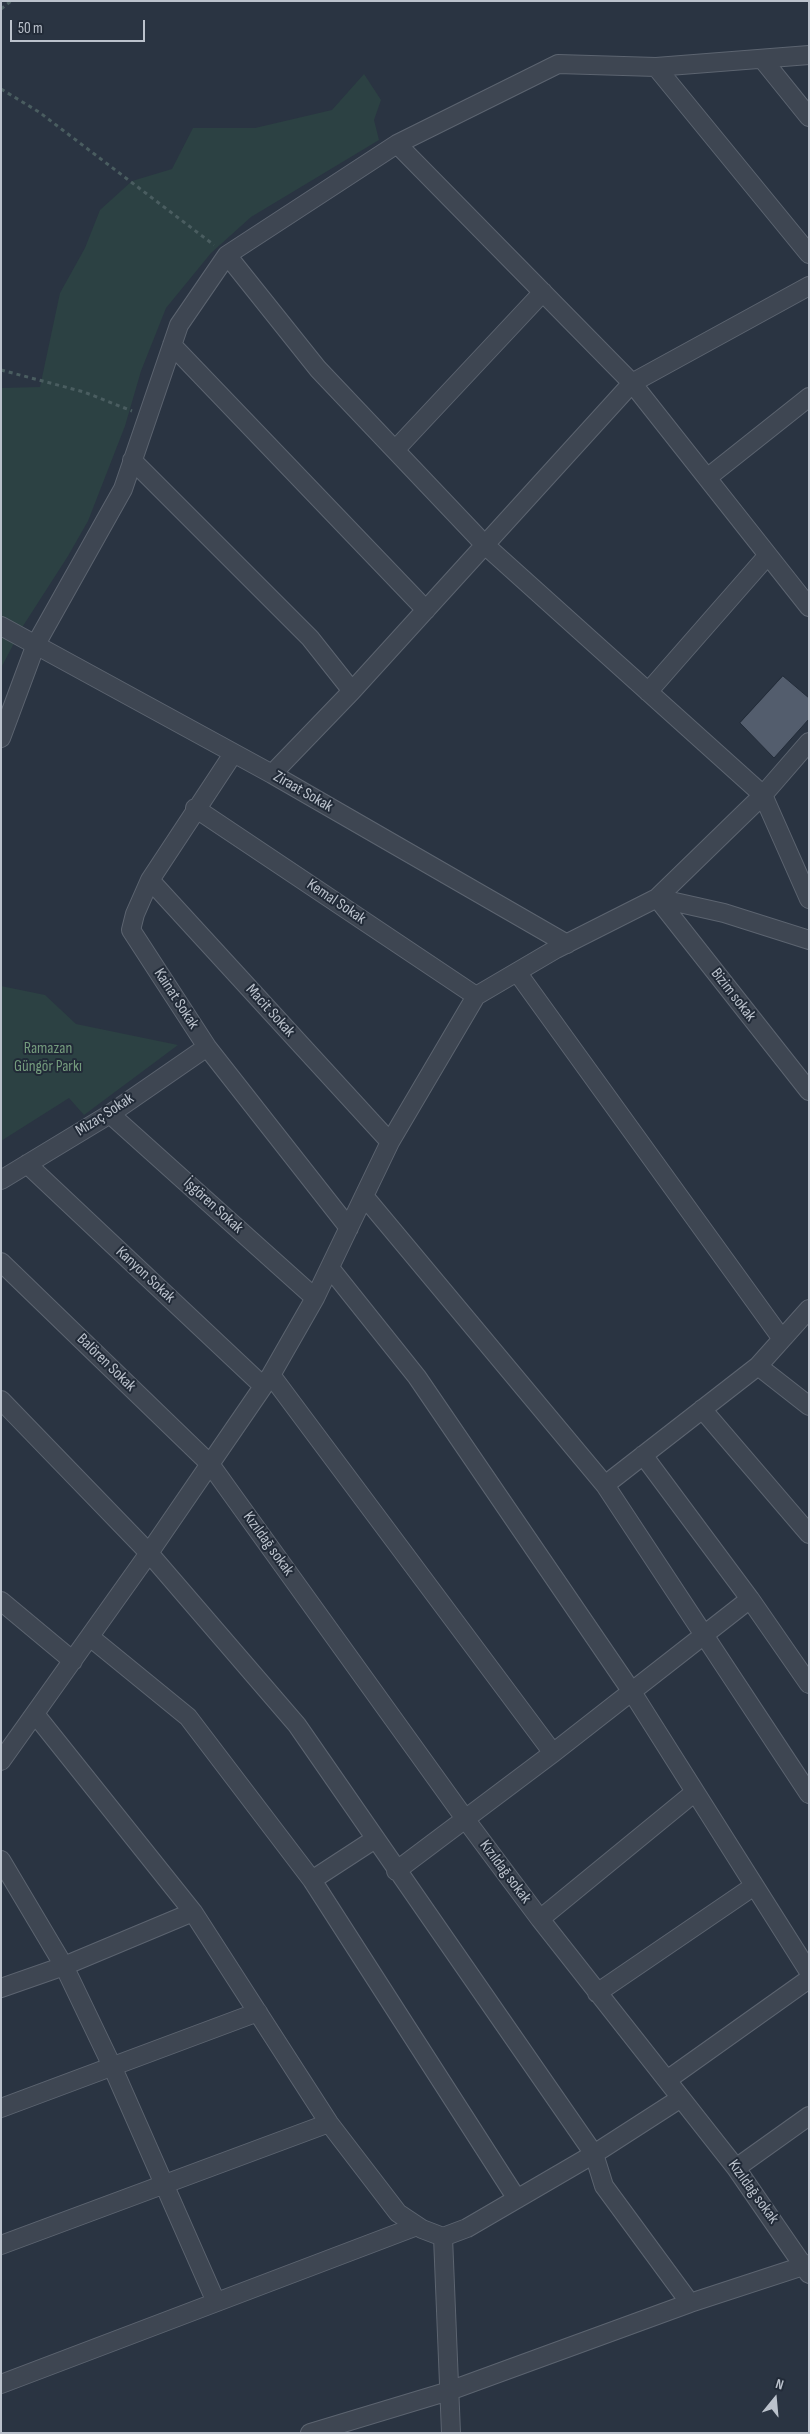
<!DOCTYPE html>
<meta charset="utf-8">
<style>
body{margin:0}
#map{position:relative;width:810px;height:2434px;overflow:hidden;background:#2a3442;font-family:"Sofia Sans Condensed",sans-serif}
canvas{display:block}
.frame{position:absolute;inset:0;border:2px solid #bbc2cc;pointer-events:none}
.north{position:absolute;left:750px;top:2374px;width:50px;height:50px;-webkit-text-stroke:4px #222b38;paint-order:stroke;rotate:17deg;font-size:14px;font-weight:700;line-height:20px;text-align:center;color:#bbc2cc}
.north::after{content:'';display:block;margin:auto;width:18px;height:22px;background:#bbc2cc;clip-path:polygon(50% 0,100% 100%,50% 72%,0 100%)}
.scale{position:absolute;left:10px;top:20px;width:135px;height:22px;box-sizing:border-box;border:2px solid #bbc2cc;border-top:0;padding-left:6px;font-size:15px;line-height:18px;white-space:nowrap;color:#bbc2cc;-webkit-text-stroke:4px #222b38;paint-order:stroke}
</style>
<div id="map">
<canvas width="810" height="2434"></canvas>
<div class="frame"></div>
<div class="north">N</div>
<div class="scale">50 m</div>
</div>
<script>
const ctx = document.querySelector('canvas').getContext('2d');
ctx.lineJoin = 'round';
function fillPath(path, color) { ctx.fillStyle = color; ctx.fill(path, 'evenodd'); }
function strokePath(path, color, width, dash) { ctx.strokeStyle = color; ctx.lineWidth = width; ctx.lineCap = dash ? 'butt' : 'round'; ctx.setLineDash(dash || []); ctx.stroke(path); }
function drawText(font, color, halo, rows, align = 'center') {
  ctx.font = font + ' "Sofia Sans Condensed",sans-serif'; ctx.lineWidth = 4; ctx.setLineDash([]); ctx.textBaseline = 'middle'; ctx.strokeStyle = halo; ctx.fillStyle = color; for (const [text, x, y, turn = 0] of rows) {
    ctx.save(); ctx.translate(x, y); ctx.rotate((+turn || 0) * Math.PI / 180); ctx.textAlign = isNaN(turn) ? turn : align; if (halo) ctx.strokeText(text, 0, 0); ctx.fillText(text, 0, 0); ctx.restore();
  }
}
fillPath(new Path2D(`
 M 364,74 L 381,100 L 374,120 L 379,140 L 251,217 L 211,253 L 166,308 L 141,371 L 125,426 L 88,521 L 68,556 L 23,626 L 1,668 L 1,388 L 40,387 L 60,293 L 85,248 L 100,210 L 132,181 L 172,169 L 193,128 L 255,128 L 332,110 Z
 M 1,986 L 45,995 L 76,1024 L 178,1045 L 84,1115 L 69,1098 L 1,1141 Z`), '#2c4143');
const building = new Path2D(`
 M 783,676 L 809,698 L 809,719 L 774,758 L 740,723 Z`);
fillPath(building, '#535d6d');
strokePath(building, '#242d3a', 1);
const minor = new Path2D(`
 M 763,60 L 809,117
 M 656,67 L 809,254
 M 397,144 L 632,383 L 809,607
 M 227,255 L 318,369 L 485,545 L 763,795 L 809,899
 M 172,345 L 426,610
 M 395,450 L 543,292
 M 132,460 L 310,638 L 352,691
 M 707,478 L 809,397
 M 1,626 L 272,774 L 567,944
 M 648,692 L 768,555
 M 1,738 L 36,644 L 123,489 L 179,325 L 227,255 L 397,144 L 558,64 L 656,67 L 809,55
 M 233,754 L 150,880 L 135,914 L 131,930 L 207,1047 L 349,1228
 M 272,774 L 352,691 L 632,383 L 809,286
 M 195,808 L 476,996
 M 150,880 L 390,1142
 M 657,898 L 809,1091
 M 657,898 L 724,913 L 809,940
 M 517,972 L 782,1339
 M 110,1114 L 315,1298
 M 27,1164 L 263,1386
 M 1,1180 L 110,1114 L 207,1047
 M 364,1196 L 605,1485 L 809,1794
 M 1,1262 L 210,1464 L 466,1820 L 540,1919 L 736,2168 L 809,2274
 M 330,1268 L 417,1377 L 632,1692 L 809,1972
 M 758,1366 L 809,1406
 M 271,1375 L 553,1753
 M 1,1400 L 149,1553 L 297,1725 L 594,2154 L 604,2186 L 690,2303 L 809,2264
 M 702,1409 L 809,1534
 M 643,1455 L 750,1599 L 809,1684
 M 605,1485 L 758,1366 L 809,1309
 M 1,1601 L 73,1661
 M 90,1637 L 188,1717 L 312,1880 L 517,2199
 M 35,1714 L 193,1912 L 329,2123 L 398,2213 L 422,2229 L 443,2237 L 467,2228 L 594,2154 L 681,2098
 M 1,1761 L 149,1553 L 271,1375 L 315,1298 L 390,1142 L 476,996 L 556,949 L 657,898 L 763,795 L 809,742
 M 1,1860 L 64,1966 L 112,2066 L 216,2302
 M 396,1871 L 553,1753 L 750,1599
 M 312,1880 L 375,1839
 M 540,1919 L 695,1792
 M 1,1988 L 64,1966 L 193,1912
 M 597,1993 L 754,1886
 M 667,2080 L 809,1979
 M 1,2108 L 258,2012
 M 736,2168 L 809,2116
 M 443,2237 L 451,2433
 M 1,2245 L 329,2123
 M 1,2384 L 417,2226
 M 310,2433 L 449,2391 L 690,2303`);
strokePath(minor, '#5c6470', 20);
strokePath(new Path2D(`
 M 1,9 L 11,1
 M 1,89 L 39,112 L 214,245
 M 1,370 L 84,392 L 132,411`), '#4a5d60', 3, [4, 4]);
strokePath(minor, '#3e4652', 18);
drawText('16px', '#bbc2cc', '#222b38', [
 ["Ziraat Sokak",303,792,30],
 ["Kemal Sokak",336,902,34],
 ["Bizim sokak",733,995,52],
 ["Kainat Sokak",176,999,57],
 ["Macit Sokak",270,1011,48],
 ["Mizaç Sokak",105,1115,-33],
 ["İşgören Sokak",213,1206,42],
 ["Kanyon Sokak",145,1275,43],
 ["Balören Sokak",106,1363,44],
 ["Kızıldağ sokak",268,1544,54],
 ["Kızıldağ sokak",505,1872,53],
 ["Kızıldağ sokak",753,2192,54]
]);
drawText('16px', '#749b7d', '#222b38', [
 ["Ramazan",48,1049],
 ["Güngör Parkı",48,1067]
]);
</script>
